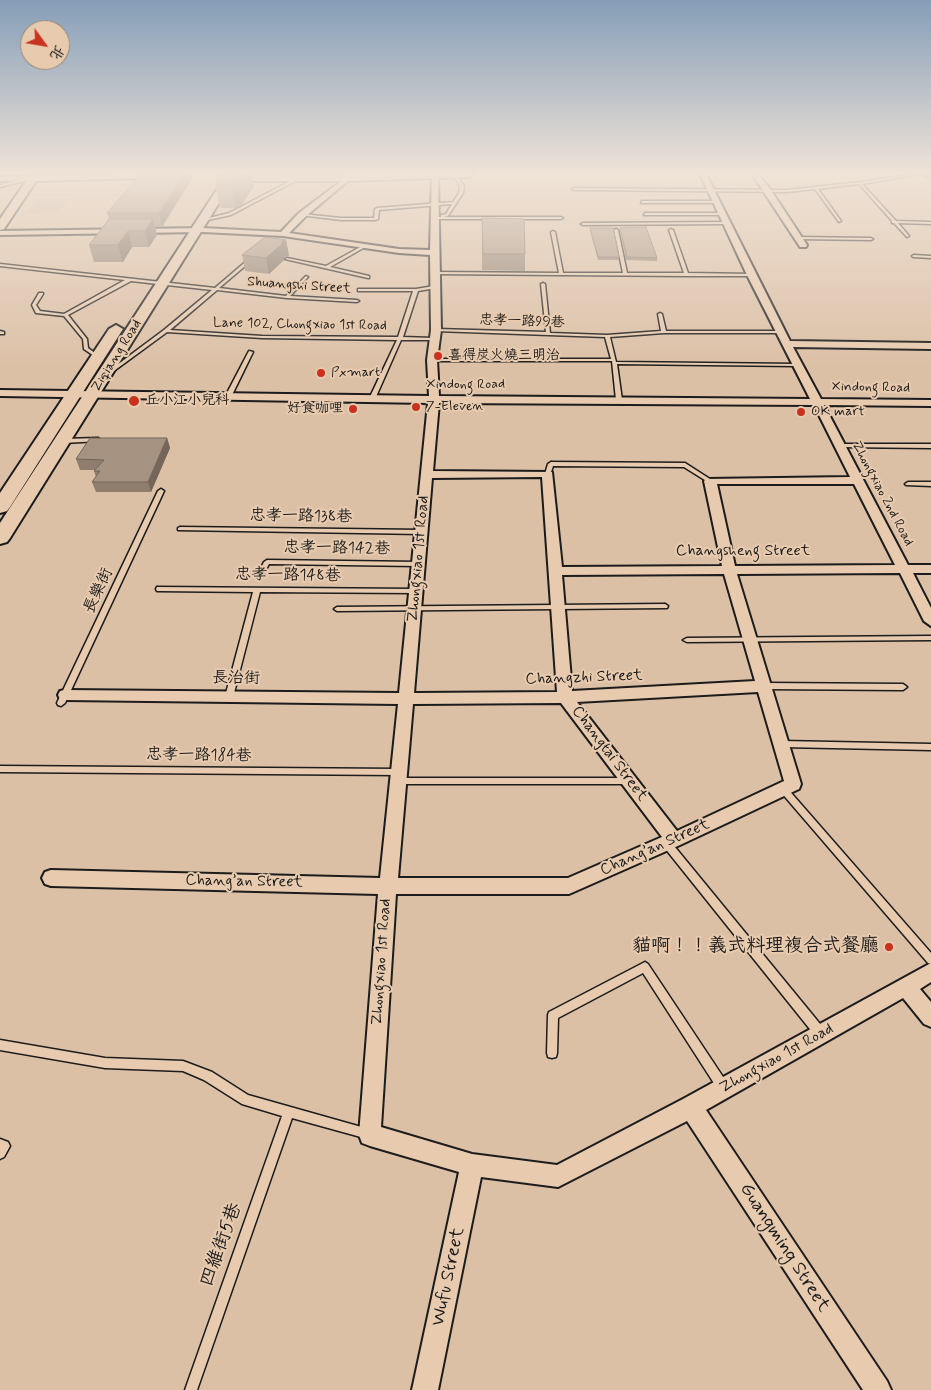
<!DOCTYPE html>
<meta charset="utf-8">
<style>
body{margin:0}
#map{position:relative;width:931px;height:1390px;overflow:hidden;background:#dcc0a6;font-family:Mynerve,"LXGW WenKai TC",sans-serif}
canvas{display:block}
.north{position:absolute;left:20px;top:20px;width:50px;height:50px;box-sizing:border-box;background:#e8cbaf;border:1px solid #968574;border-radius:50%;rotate:122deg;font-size:14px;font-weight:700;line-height:20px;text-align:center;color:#1c1c1c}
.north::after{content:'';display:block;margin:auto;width:18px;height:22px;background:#c8321e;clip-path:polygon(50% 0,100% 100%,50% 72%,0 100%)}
</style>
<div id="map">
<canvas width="931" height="1390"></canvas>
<div class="north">北</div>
</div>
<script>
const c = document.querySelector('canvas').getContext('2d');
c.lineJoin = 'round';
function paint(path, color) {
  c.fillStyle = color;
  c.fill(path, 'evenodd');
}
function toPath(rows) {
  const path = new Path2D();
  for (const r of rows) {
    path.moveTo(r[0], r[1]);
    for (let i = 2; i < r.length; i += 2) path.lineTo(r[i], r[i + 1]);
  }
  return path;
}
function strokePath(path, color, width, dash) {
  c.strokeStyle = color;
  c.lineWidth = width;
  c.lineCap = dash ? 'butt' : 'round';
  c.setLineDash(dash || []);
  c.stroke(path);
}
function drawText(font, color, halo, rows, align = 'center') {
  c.font = font + ' Mynerve,"LXGW WenKai TC",sans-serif';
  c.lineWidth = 4;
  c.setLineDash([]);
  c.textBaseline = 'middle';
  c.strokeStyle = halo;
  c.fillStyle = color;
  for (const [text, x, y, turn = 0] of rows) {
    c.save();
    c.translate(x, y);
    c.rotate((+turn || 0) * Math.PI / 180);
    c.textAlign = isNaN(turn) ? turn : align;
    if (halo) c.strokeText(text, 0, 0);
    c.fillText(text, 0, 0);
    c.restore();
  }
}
paint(toPath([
 [38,199,69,199,58,212,26,213]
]), '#ccb29b');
const lane = toPath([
 [455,174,464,186,463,193,448,216,443,217,561,217,563,218,561,219,435,219,435,217,441,217,441,215,446,214,452,204,379,210,378,219,376,220,341,220,300,215,302,214,341,218,374,218,375,209,377,208,453,202,459,193,460,186,453,175,455,174],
 [914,174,921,174,862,184,896,221,931,222,931,224,898,223,909,236,907,237,894,223,892,223,892,221,859,184,818,189,841,221,839,222,815,189,787,192,574,190,572,189,574,188,787,190,860,182,914,174],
 [922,174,926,174,931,177,931,179,922,174],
 [300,176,303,177,231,215,203,221,201,220,229,213,300,176],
 [32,177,33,179,0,187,0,185,32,177],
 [642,201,715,201,717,202,715,203,641,203,642,201],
 [645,213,721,213,723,214,721,215,644,215,645,213],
 [726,222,727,224,583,225,581,224,583,223,726,222],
 [616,229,618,230,627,273,684,273,669,230,671,229,673,230,688,273,751,274,753,275,751,276,687,276,434,274,432,273,434,272,559,273,551,232,553,231,555,232,563,273,623,273,614,230,616,229],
 [798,237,871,238,873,239,871,240,797,239,796,238,798,237],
 [364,245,366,246,365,247,330,267,369,276,369,278,368,278,285,259,287,258,326,266,364,245],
 [914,255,931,256,931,258,913,257,912,256,914,255],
 [249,259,252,260,219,288,286,296,306,276,308,277,307,278,290,296,357,300,359,301,357,302,287,298,217,290,170,330,262,336,398,337,413,291,358,291,358,289,416,289,434,286,436,286,436,288,418,291,403,337,433,338,435,339,433,340,401,340,375,399,372,401,369,399,397,340,262,338,167,332,107,376,105,376,105,374,164,330,212,290,131,281,68,315,87,339,88,348,99,356,99,357,97,358,84,349,83,339,64,316,36,313,32,305,39,293,43,293,43,294,36,305,40,311,64,314,125,280,0,266,0,264,215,288,249,259],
 [543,283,545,284,550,333,607,335,661,331,658,314,660,313,662,314,666,331,781,331,783,332,781,333,664,333,610,337,616,362,797,364,799,365,797,366,617,364,622,400,619,402,616,400,612,361,432,361,430,360,432,359,611,359,605,337,436,331,434,330,436,329,546,332,541,284,543,283],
 [0,331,4,332,4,334,0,334,0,331],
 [249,351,253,352,232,395,227,396,226,395,249,351],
 [98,438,100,439,100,441,63,443,60,441,63,439,98,438],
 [840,444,931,444,931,448,838,447,838,445,840,444],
 [551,462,685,463,713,481,710,483,708,482,684,467,553,466,550,475,546,475,545,474,548,464,551,462],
 [908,482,931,482,931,486,906,485,905,484,908,482],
 [161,489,164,491,65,703,61,706,58,705,57,703,158,491,161,489],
 [180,527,422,530,425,532,422,534,178,530,178,528,180,527],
 [267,560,419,562,422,564,419,566,269,564,264,573,260,573,259,572,264,562,267,560],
 [157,587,416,589,419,591,416,593,260,592,233,697,229,700,225,697,253,592,159,591,157,591,156,589,157,587],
 [665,604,668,606,667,608,337,611,334,609,337,607,665,604],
 [931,636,931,640,687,642,683,640,687,638,931,636],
 [764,683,903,684,907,687,903,690,764,689,760,686,764,683],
 [782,741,931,744,931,750,782,747,779,746,778,744,779,742,782,741],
 [0,766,399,769,402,770,403,772,402,774,399,775,0,772,0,766],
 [398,778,628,778,631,779,632,781,631,783,628,784,398,784,395,783,394,781,395,779,398,778],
 [783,786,786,787,931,953,931,964,928,963,780,791,779,789,780,787,783,786],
 [667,840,670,841,825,1030,826,1034,825,1038,821,1039,817,1038,664,847,663,844,664,841,667,840],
 [645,962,648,964,727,1083,728,1087,727,1091,723,1092,719,1091,643,973,558,1018,557,1053,556,1057,552,1058,548,1057,547,1053,548,1015,549,1012,645,962],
 [0,1040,105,1058,183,1061,212,1072,248,1095,372,1130,373,1134,372,1138,368,1139,292,1118,197,1390,185,1390,282,1116,242,1104,204,1080,183,1071,105,1068,0,1050,0,1040],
 [0,1139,8,1142,10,1146,4,1157,0,1159,0,1139]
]);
const street = toPath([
 [432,174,438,174,441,330,437,360,439,396,810,399,747,275,700,174,706,174,790,341,931,343,931,349,793,347,821,399,931,400,931,406,824,405,908,565,931,565,931,573,913,573,931,608,931,626,924,621,900,573,737,574,801,784,799,789,680,845,569,894,396,894,381,1127,472,1154,557,1165,683,1099,931,963,931,982,920,989,931,1002,931,1027,924,1024,903,998,706,1110,887,1381,891,1390,863,1390,687,1121,558,1187,481,1177,438,1390,412,1390,459,1172,370,1146,362,1143,359,1135,378,894,51,886,45,884,42,878,45,872,51,870,380,878,398,704,65,700,60,699,58,695,60,691,65,690,399,693,428,403,0,396,0,390,429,396,427,360,431,330,430,255,399,253,283,236,203,232,0,235,0,231,203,228,281,232,299,213,348,176,350,179,305,217,289,233,399,249,430,250,432,174],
 [439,403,814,405,850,477,706,479,704,481,722,566,562,567,552,472,433,471,439,403],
 [542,477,557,692,414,693,432,478,542,477],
 [717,484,854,484,895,565,735,566,717,484],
 [724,574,755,681,572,691,562,575,724,574],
 [758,692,784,781,677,831,577,702,758,692],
 [561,703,662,837,568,878,398,878,413,704,561,703],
 [752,174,758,174,770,189,807,245,806,247,800,247,752,174],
 [0,177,34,176,37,178,34,180,0,181,0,177]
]);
const secondary = toPath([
 [31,174,40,175,188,174,183,177,36,181,4,229,0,230,0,219,31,174],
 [218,174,232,175,473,174,468,177,348,181,230,181,218,174]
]);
const primary = toPath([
 [227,174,237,174,10,538,7,542,0,544,0,523,227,174],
 [116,325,123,329,10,507,7,511,0,513,0,493,109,329,116,325]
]);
strokePath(lane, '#1c1c1c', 3);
strokePath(street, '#1c1c1c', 4);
strokePath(secondary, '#1c1c1c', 4);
strokePath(primary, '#1c1c1c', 4);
paint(lane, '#e8cbaf');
paint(street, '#e8cbaf');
paint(secondary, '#e8cbaf');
paint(primary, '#e8cbaf');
paint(toPath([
 [222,174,252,174,254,186,242,204,235,208,220,208,215,182],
 [193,177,162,227,155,227,157,235,149,247,132,247,123,262,94,262,89,245,109,219,107,213],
 [482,218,525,254,525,271,482,270],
 [590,228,619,257,618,260,598,260,590,231],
 [620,228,657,258,657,261,626,260,620,230],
 [286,240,289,256,284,257,284,260,269,274,245,271,242,255],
 [167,438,170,448,151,492,96,492,92,482,96,477,94,471,95,470,80,470,76,459]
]), '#8f7e6e');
paint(toPath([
 [184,174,192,174,193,177,162,227,159,213],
 [241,174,252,174,254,186,242,204,235,208,230,182],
 [153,219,157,235,149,247,145,231],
 [128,231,132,247,123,262,118,245],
 [286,240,289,256,284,257,284,260,269,274,266,258,282,241],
 [167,438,170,448,151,492,148,482]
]), '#74665a');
const building = toPath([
 [141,174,184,174,159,213,107,213,141,174],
 [222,174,241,174,238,179,230,182,215,182,222,174],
 [482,218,524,219,525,254,483,254,482,218],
 [109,219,153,219,145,231,128,231,118,245,89,245,109,219],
 [646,227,657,258,627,257,620,228,646,227],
 [590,228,613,228,619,257,598,257,590,228],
 [265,237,286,240,282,241,282,244,266,258,242,255,265,237],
 [90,438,167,438,148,482,92,482,100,471,94,471,104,460,76,459,90,438]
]);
paint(building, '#a69280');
strokePath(building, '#74665a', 1);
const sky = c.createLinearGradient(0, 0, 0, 368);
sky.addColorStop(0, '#859eb8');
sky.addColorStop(0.47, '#efe3d7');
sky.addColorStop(1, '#efe3d700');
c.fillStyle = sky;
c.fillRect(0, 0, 931, 368);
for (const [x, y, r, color] of [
 [438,356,5,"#c8321e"],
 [321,373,5,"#c8321e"],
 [134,401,6,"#c8321e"],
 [416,407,5,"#c8321e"],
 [353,409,5,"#c8321e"],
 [801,412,5,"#c8321e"],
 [889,947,5,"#c8321e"]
]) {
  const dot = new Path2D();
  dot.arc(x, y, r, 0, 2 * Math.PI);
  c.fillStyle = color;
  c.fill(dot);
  strokePath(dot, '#e8cbaf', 2);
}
drawText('14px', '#1c1c1c', '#e8cbaf', [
 ["Shuangshi Street",299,286,4],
 ["忠孝一路99巷",522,322,2],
 ["Lane 102, Chongxiao 1st Road",300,325,1],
 ["Ziqiang Road",117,356,-58],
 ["Xindong Road",466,385],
 ["Xindong Road",871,388,1],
 ["Zhongxiao 2nd Road",882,494,62]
]);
drawText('14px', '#1c1c1c', '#e8cbaf', [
 ["喜得炭火燒三明治",448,356],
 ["Pxmart",331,373],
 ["丘小江小兒科",145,401],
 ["7-Eleven",426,407],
 ["好食咖哩",343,409,"right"],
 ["OK mart",811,412]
], 'left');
drawText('16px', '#1c1c1c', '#e8cbaf', [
 ["忠孝一路138巷",301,517,1],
 ["忠孝一路142巷",337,549,1],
 ["Changsheng Street",743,552],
 ["Zhongxiao 1st Road",419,559,-85],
 ["忠孝一路148巷",288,576,1],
 ["長樂街",99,591,-65],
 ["Changzhi Street",584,678,-2],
 ["長治街",236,679,1],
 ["Changtai Street",609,754,53],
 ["忠孝一路184巷",199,756,1],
 ["Chang’an Street",655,848,-24],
 ["Chang’an Street",244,882,1],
 ["Zhongxiao 1st Road",382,962,-86],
 ["Zhongxiao 1st Road",777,1059,-29]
]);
drawText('19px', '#1c1c1c', '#e8cbaf', [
 ["貓啊！！義式料理複合式餐廳",879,947]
], 'right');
drawText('19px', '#1c1c1c', '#e8cbaf', [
 ["四維街5巷",222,1245,-70],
 ["Guangming Street",784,1248,57],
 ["Wufu Street",449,1277,-78]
]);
</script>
